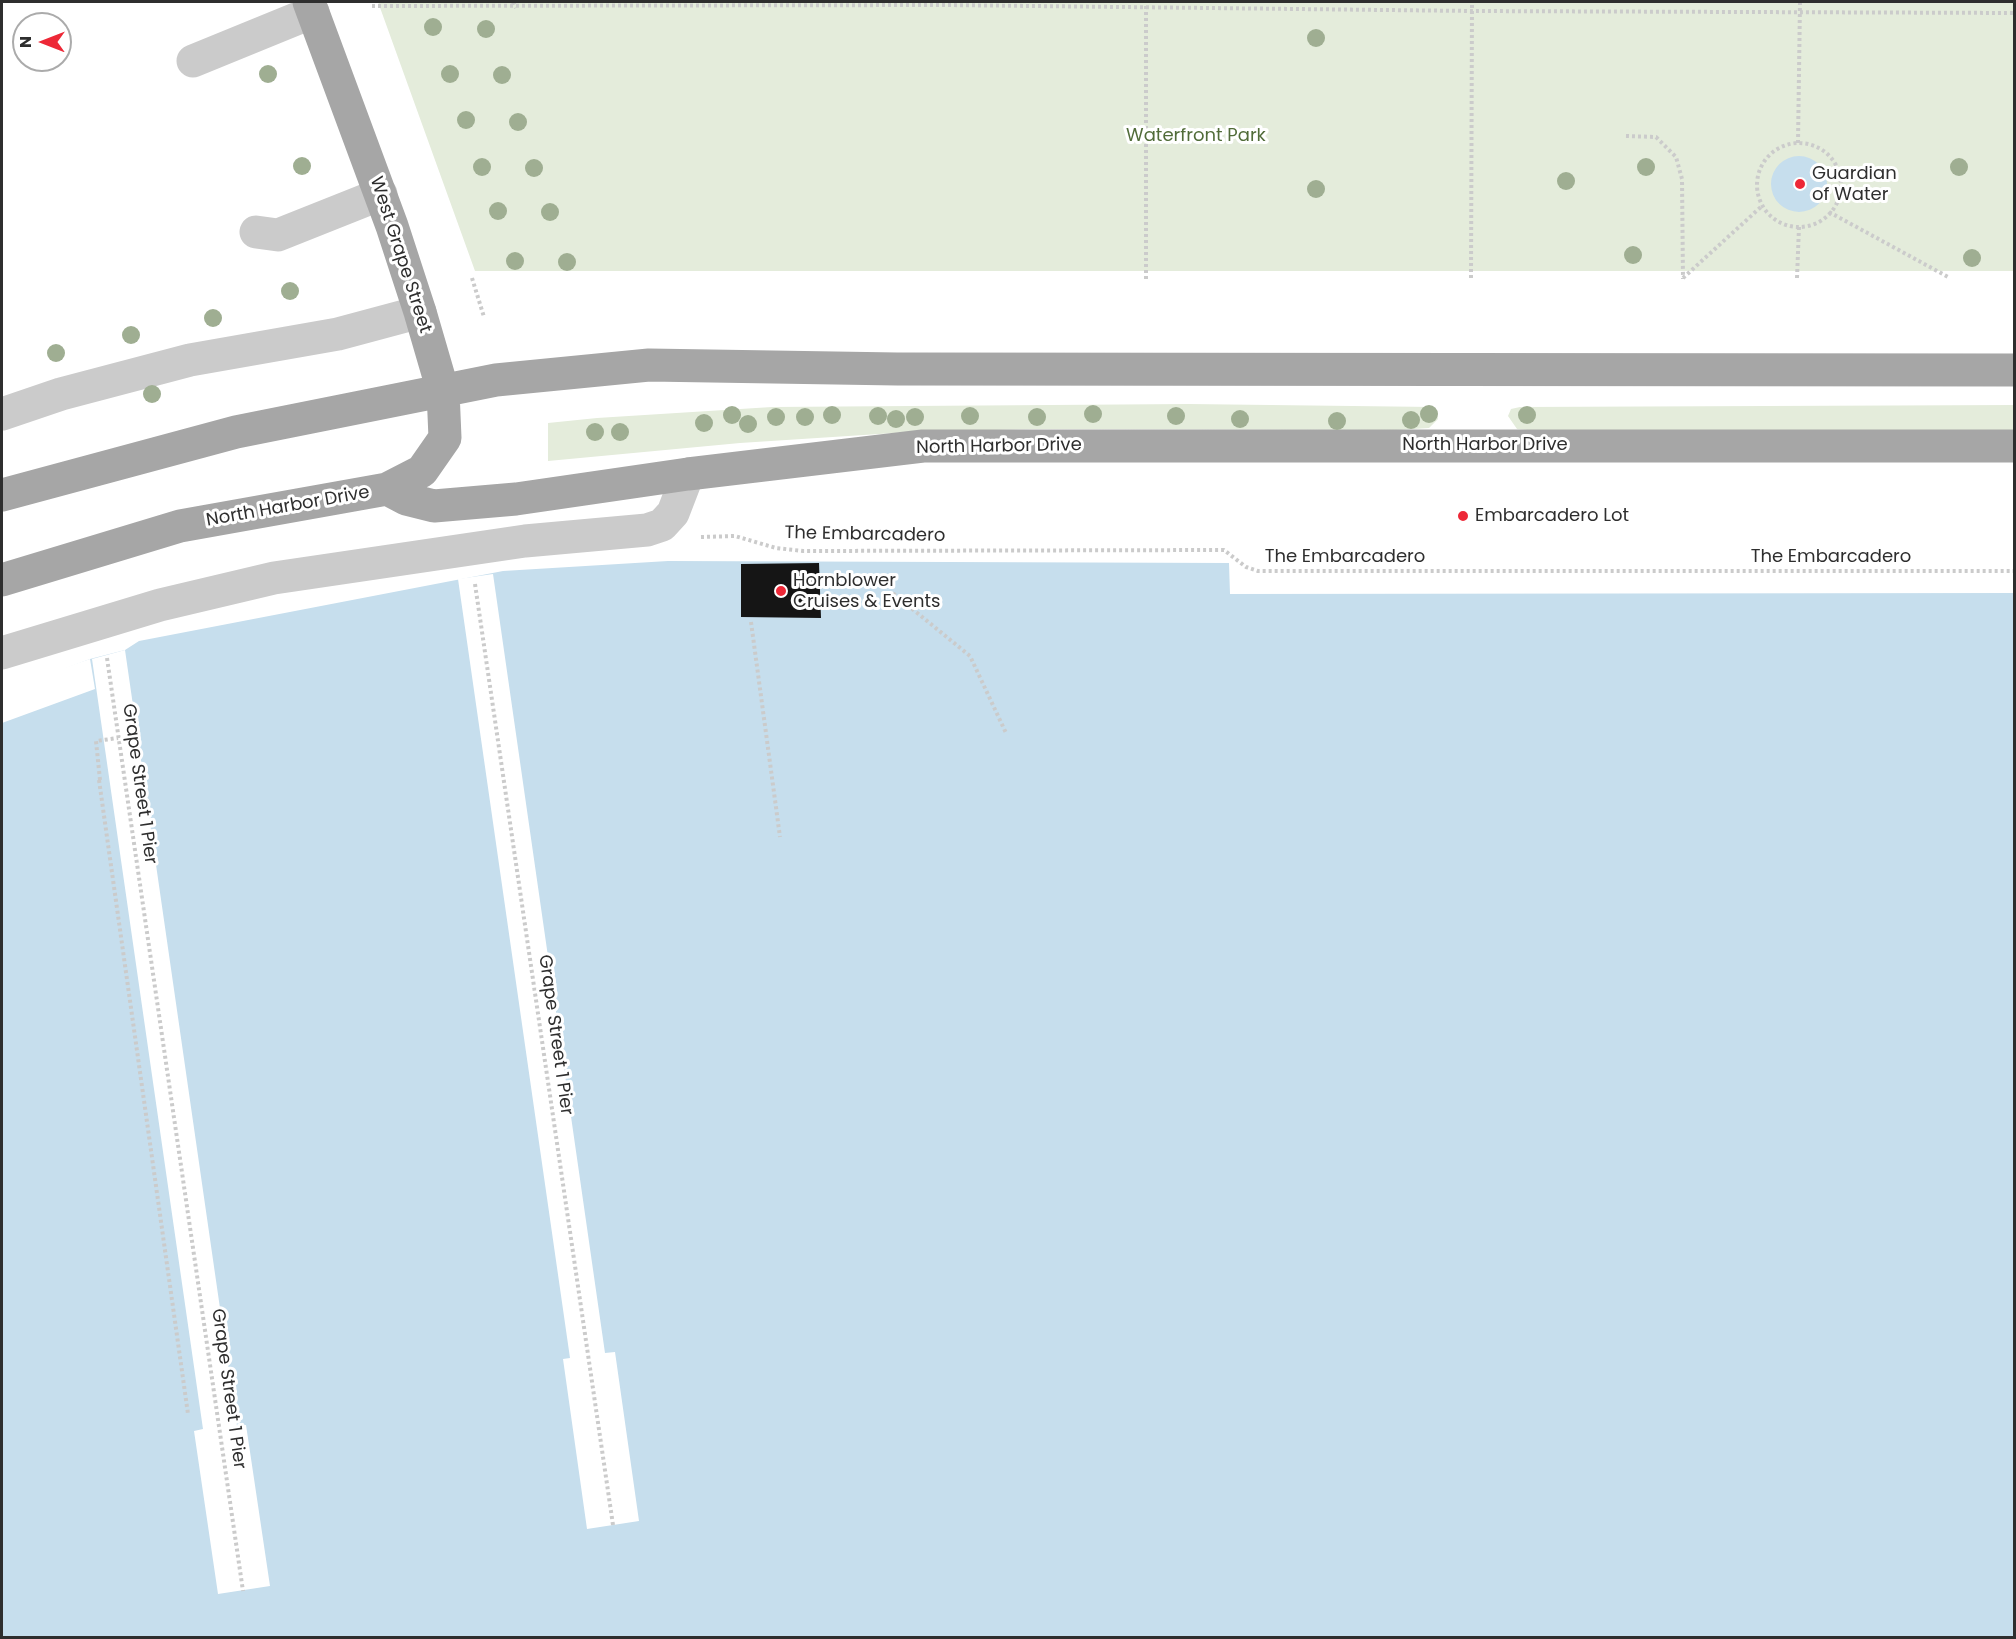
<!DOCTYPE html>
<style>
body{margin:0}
#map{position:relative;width:2016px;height:1639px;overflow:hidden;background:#fff;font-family:Poppins,sans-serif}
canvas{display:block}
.frame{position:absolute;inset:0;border:3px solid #2e2e2e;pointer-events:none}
.north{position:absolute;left:12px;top:12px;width:60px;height:60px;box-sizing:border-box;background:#fff;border:2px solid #ababab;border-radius:50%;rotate:270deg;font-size:16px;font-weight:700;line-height:24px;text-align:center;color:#2e2e2e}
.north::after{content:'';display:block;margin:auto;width:21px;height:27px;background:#ed2837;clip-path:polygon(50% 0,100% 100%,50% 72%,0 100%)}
</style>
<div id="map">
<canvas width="2016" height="1639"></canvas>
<div class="frame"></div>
<div class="north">N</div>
</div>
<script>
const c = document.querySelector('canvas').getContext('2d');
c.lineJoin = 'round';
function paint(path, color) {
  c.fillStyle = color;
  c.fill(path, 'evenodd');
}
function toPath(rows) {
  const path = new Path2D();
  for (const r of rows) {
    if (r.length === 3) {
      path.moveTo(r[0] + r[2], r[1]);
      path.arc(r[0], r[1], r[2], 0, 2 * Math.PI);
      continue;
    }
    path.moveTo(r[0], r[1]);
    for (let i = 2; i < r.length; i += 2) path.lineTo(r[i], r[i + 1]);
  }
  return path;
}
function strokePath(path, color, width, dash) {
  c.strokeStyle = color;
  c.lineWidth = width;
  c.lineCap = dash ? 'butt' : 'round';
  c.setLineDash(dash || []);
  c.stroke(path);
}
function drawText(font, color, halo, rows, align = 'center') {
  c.font = font + ' Poppins,sans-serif';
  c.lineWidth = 6;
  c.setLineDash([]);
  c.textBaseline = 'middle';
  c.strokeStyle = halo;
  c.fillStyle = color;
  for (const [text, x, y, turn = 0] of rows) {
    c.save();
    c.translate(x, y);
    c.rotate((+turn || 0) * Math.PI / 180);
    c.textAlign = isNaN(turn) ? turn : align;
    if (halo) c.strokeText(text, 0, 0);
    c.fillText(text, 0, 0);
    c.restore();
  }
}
paint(toPath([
 [378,2,2014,2,2014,271,475,271],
 [1189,404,1434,407,1438,419,1429,428,1398,430,1035,429,910,432,740,443,548,461,548,423,597,418,772,407],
 [2014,405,2014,430,1528,430,1517,429,1508,416,1511,409,1520,407]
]), '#e4ecdb');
paint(toPath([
 [1799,184,28],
 [668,561,1229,563,1230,594,2014,593,2014,1637,2,1638,2,692,90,659,125,650,139,641,503,571]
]), '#c6deed');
paint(toPath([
 [493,574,605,1353,615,1352,639,1521,587,1529,563,1359,570,1358,458,579],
 [125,650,237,1426,246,1425,270,1586,218,1594,194,1431,203,1429,92,659],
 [90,659,95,689,2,723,2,689]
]), '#fff');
paint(toPath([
 [819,563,821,618,741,617,741,564]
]), '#151515');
strokePath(toPath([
 [513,2,516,8],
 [372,6,945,5,1472,11,2014,13],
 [1626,136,1656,137,1676,157,1682,179,1683,279],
 [1798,143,1800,2],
 [1799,185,42],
 [1829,212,1950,278],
 [472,278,484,317],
 [1471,278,1472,2],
 [1683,278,1762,206],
 [1797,278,1799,227],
 [1146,279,1146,2],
 [701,537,735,536,776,548,803,551,1224,550,1246,567,1258,571,2014,571],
 [475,584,613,1525],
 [887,593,894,594,970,656,1006,733],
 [751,622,780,837],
 [107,658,243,1591],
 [99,780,188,1414],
 [100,780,96,741,118,738]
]), '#cbcbcb', 4, [3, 3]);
strokePath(toPath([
 [193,61,313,12],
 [256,232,278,235,381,194],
 [2,414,61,394,190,360,338,334,420,312],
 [2,653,160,605,274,578,525,541,647,530,662,525,673,513,688,474]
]), '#cbcbcb', 33);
strokePath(toPath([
 [387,489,406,499,434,506,516,499,688,474,923,446,2014,446],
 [2,495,236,432,496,380,649,365,897,369,2014,370],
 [2,580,180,526,387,489,422,471,445,438,443,391,420,312,392,226,309,2]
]), '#a6a6a6', 33);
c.fillStyle = '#9fae92';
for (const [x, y] of [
 [433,27],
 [486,29],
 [1316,38],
 [268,74],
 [450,74],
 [502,75],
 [466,120],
 [518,122],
 [302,166],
 [482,167],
 [1646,167],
 [1959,167],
 [534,168],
 [1566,181],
 [1316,189],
 [498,211],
 [550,212],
 [1633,255],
 [1972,258],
 [515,261],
 [567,262],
 [290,291],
 [213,318],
 [131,335],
 [56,353],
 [152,394],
 [1093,414],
 [1429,414],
 [732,415],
 [832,415],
 [1527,415],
 [878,416],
 [970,416],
 [1176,416],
 [776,417],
 [805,417],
 [915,417],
 [1037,417],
 [896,419],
 [1240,419],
 [1411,420],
 [1337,421],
 [704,423],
 [748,424],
 [595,432],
 [620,432]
]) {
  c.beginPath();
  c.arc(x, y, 9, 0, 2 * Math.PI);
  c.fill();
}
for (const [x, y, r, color] of [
 [1800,184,6,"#ed2837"],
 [1463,516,6,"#ed2837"],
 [781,591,6,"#ed2837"]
]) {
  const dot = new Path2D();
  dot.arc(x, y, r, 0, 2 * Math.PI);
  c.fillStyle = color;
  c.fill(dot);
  strokePath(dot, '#fff', 2);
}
drawText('18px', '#516c39', '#fff', [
 ["Waterfront Park",1196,136]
]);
drawText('18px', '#2e2e2e', '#fff', [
 ["Guardian",1812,174],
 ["of Water",1812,195],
 ["Embarcadero Lot",1475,516],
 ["Hornblower",793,581],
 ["Cruises & Events",793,602]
], 'left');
drawText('18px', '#2e2e2e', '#fff', [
 ["West Grape Street",400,255,72],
 ["North Harbor Drive",1485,445],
 ["North Harbor Drive",999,447,-1],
 ["North Harbor Drive",288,507,-10],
 ["The Embarcadero",865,535,1],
 ["The Embarcadero",1345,557],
 ["The Embarcadero",1831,557],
 ["Grape Street 1 Pier",139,784,82],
 ["Grape Street 1 Pier",555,1035,82],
 ["Grape Street 1 Pier",228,1389,82]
]);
</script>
